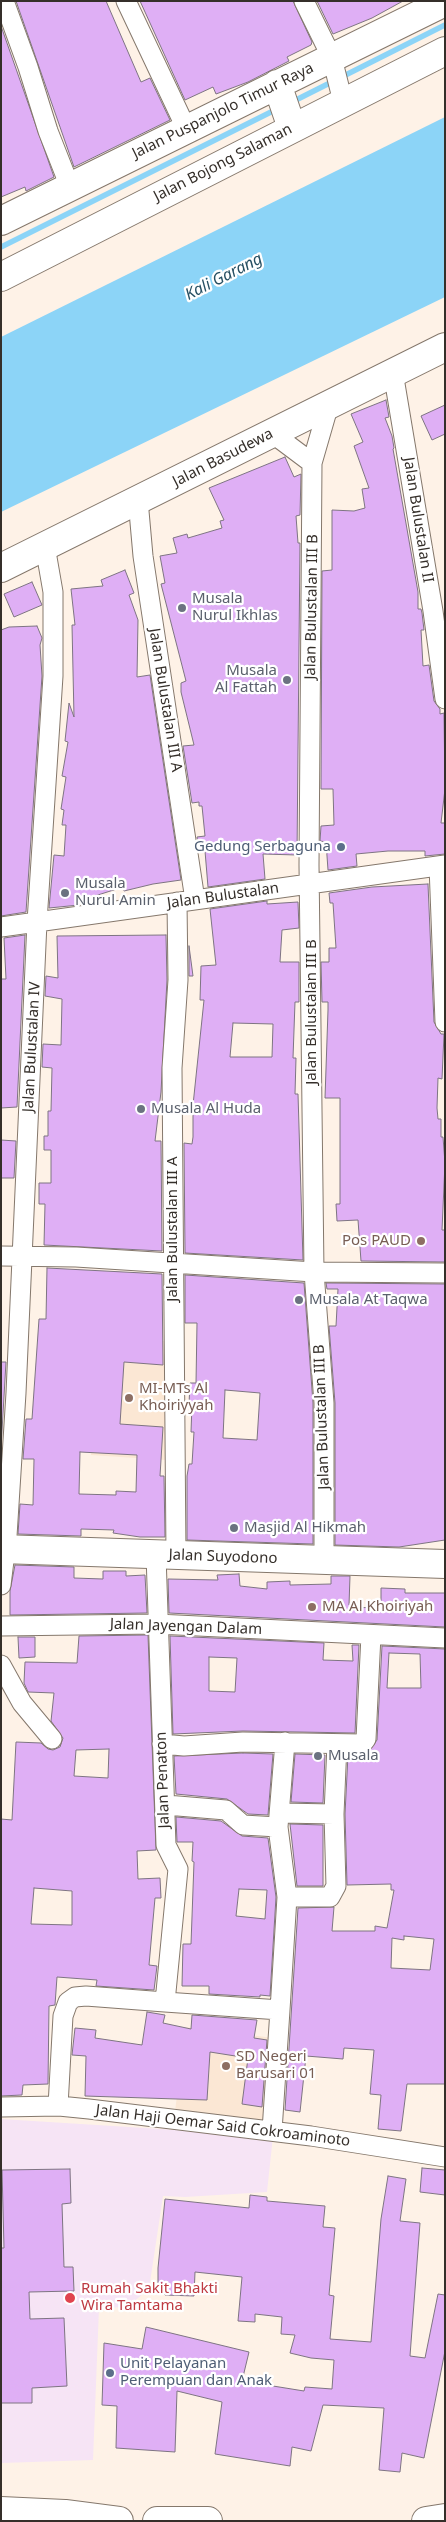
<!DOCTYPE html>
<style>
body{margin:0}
#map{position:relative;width:446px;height:2522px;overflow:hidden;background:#fef2e7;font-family:"Noto Sans",sans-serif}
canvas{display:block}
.frame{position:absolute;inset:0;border:2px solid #352f2a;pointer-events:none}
</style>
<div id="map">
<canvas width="446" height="2522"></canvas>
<div class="frame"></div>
</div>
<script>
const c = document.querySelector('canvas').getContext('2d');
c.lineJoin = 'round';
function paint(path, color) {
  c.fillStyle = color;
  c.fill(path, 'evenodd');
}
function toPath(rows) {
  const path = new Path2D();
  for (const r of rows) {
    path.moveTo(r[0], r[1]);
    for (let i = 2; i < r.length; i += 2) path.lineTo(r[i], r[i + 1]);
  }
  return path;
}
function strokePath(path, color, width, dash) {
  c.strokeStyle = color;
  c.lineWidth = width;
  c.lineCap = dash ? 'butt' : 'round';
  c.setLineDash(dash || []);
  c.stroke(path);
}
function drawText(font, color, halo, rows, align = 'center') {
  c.font = font + ' "Noto Sans",sans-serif';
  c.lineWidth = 4.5;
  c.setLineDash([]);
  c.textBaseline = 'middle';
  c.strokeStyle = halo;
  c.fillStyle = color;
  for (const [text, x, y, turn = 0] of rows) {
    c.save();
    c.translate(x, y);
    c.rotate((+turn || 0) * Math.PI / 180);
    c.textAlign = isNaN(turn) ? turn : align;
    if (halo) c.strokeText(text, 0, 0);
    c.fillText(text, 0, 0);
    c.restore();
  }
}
paint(toPath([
 [95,1335,165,1341,165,1460,91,1455],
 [185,2027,274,2038,264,2123,175,2112]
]), '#fbe7d4');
paint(toPath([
 [1,2119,273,2136,267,2192,185,2197,163,2196,149,2289,127,2307,99,2308,93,2460,1,2463]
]), '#f6e4f5');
paint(toPath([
 [445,117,445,297,1,512,1,337]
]), '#8cd4f7');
strokePath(toPath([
 [292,102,445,25],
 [1,247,279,108]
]), '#8cd4f7', 5.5);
const building = toPath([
 [16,1,106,1,141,82,150,78,170,120,74,167,16,1],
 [140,1,293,1,312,42,311,45,287,57,289,61,248,82,216,94,213,87,185,100,140,1],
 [317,1,403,1,372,18,333,34,317,1],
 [1,26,54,177,26,191,25,187,1,197,1,26],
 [386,400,389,417,385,418,392,436,394,448,393,449,418,592,418,609,421,609,422,613,424,630,421,630,423,666,429,665,434,701,440,709,440,714,444,713,445,789,441,823,445,823,445,854,425,856,425,851,388,851,356,854,357,866,328,870,326,842,320,841,321,826,334,825,333,789,321,789,322,571,332,570,332,510,354,511,365,508,362,489,369,488,354,446,363,442,351,414,386,400],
 [445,405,445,434,432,440,421,416,445,405],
 [285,457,294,477,301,474,300,515,296,516,298,543,300,543,297,855,263,854,265,879,208,887,205,851,199,852,197,837,205,836,202,806,199,806,199,802,192,803,183,746,194,745,181,692,181,683,186,681,161,584,165,583,160,556,177,553,173,538,187,534,188,538,222,528,220,521,224,520,209,488,285,457],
 [125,570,134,593,129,595,138,620,137,677,150,675,181,880,153,884,124,891,123,887,79,901,79,905,49,908,54,855,64,856,66,825,62,825,64,810,61,809,66,777,62,776,68,742,65,741,69,703,74,717,72,625,75,625,71,589,103,586,101,580,125,570],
 [32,582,42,605,14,617,4,594,32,582],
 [37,626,42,638,40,645,42,676,26,912,1,916,1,630,9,627,37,626],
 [428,884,434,1022,441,1034,444,1034,442,1079,438,1078,437,1108,438,1119,441,1119,441,1137,443,1137,445,1163,442,1230,445,1230,445,1262,361,1261,358,1220,337,1221,336,1204,340,1204,340,1098,325,1098,328,1010,328,1002,322,1002,321,962,329,962,329,948,336,948,333,903,330,903,329,893,372,887,428,884],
 [267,901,267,904,298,902,299,928,282,930,280,962,299,962,299,1002,295,1002,293,1058,296,1058,295,1094,298,1094,303,1260,185,1253,184,1143,192,1144,193,1137,193,1105,204,1000,200,1000,201,966,216,965,210,909,267,901],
 [233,1023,273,1024,272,1057,230,1057,233,1023],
 [25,935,17,1107,1,1108,1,979,6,979,4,938,25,935],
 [166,935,167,980,161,1092,155,1141,161,1141,162,1251,44,1245,45,1204,39,1204,39,1183,51,1183,51,1150,44,1150,44,1136,48,1136,48,1111,51,1111,52,1068,42,1067,43,1044,61,1045,62,999,45,996,46,976,58,978,57,936,166,935],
 [189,946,193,976,189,976,189,946],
 [1,1140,16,1141,14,1178,1,1178,1,1140],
 [47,1268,162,1274,163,1365,124,1362,120,1424,163,1427,160,1476,164,1476,165,1537,140,1537,113,1533,114,1530,81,1529,81,1536,18,1534,20,1504,33,1505,34,1459,23,1459,26,1419,32,1419,39,1319,46,1319,47,1268],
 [80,1452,137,1455,136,1492,116,1491,116,1495,79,1494,80,1452],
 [185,1275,304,1283,313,1403,313,1544,187,1540,187,1476,189,1464,192,1464,194,1432,191,1432,192,1404,189,1404,190,1383,196,1383,197,1323,185,1323,185,1275],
 [225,1390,260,1393,257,1440,223,1438,225,1390],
 [326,1283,445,1284,445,1540,399,1547,335,1545,335,1403,329,1326,336,1326,338,1289,327,1289,326,1283],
 [1,1362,6,1362,1,1448,1,1362],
 [15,1565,74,1567,74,1578,103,1579,103,1571,126,1571,126,1576,145,1575,147,1613,10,1615,10,1591,15,1565],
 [239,1574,240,1586,267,1589,267,1582,290,1581,290,1585,331,1584,331,1576,350,1576,349,1605,352,1605,352,1608,381,1607,381,1588,405,1589,405,1593,445,1593,445,1627,169,1613,168,1579,218,1580,217,1575,239,1574],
 [148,1635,156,1850,137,1851,138,1879,160,1878,161,1898,155,1898,149,1965,157,1966,154,1990,96,1986,97,1980,57,1977,55,2005,49,2006,48,2084,23,2085,22,2095,1,2096,1,1819,12,1820,16,1742,41,1743,48,1749,53,1750,60,1747,63,1738,51,1721,54,1693,28,1692,24,1683,25,1662,77,1663,79,1636,148,1635],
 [109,1749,108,1778,74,1776,76,1750,109,1749],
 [34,1888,72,1891,72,1925,31,1924,34,1888],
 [170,1636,324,1643,323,1660,353,1661,352,1645,359,1645,355,1733,243,1731,173,1734,170,1636],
 [209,1657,237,1658,235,1692,209,1691,209,1657],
 [18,1637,35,1637,35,1657,19,1658,18,1637],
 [382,1646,445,1649,445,2084,407,2084,401,2131,378,2129,381,2095,370,2094,374,2050,344,2048,343,2059,306,2056,300,2112,285,2110,298,1908,334,1907,332,1931,375,1931,375,1926,387,1928,394,1890,391,1890,391,1884,347,1885,345,1814,348,1755,367,1754,377,1740,382,1646],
 [389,1653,420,1654,421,1688,387,1688,389,1653],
 [404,1936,434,1939,430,1970,391,1968,392,1938,404,1940,404,1936],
 [243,1753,273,1754,268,1815,248,1814,227,1799,176,1794,174,1756,243,1753],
 [295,1754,325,1755,323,1803,291,1802,295,1754],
 [176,1817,221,1821,242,1836,268,1838,276,1897,270,1996,260,1995,260,1997,209,1994,209,1986,182,1986,183,1944,191,1944,194,1862,192,1861,193,1842,177,1842,176,1817],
 [239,1889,267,1890,265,1919,236,1916,239,1889],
 [290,1824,323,1825,323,1886,297,1886,290,1824],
 [147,2012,165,2015,163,2023,191,2029,192,2015,257,2020,254,2038,267,2040,262,2107,242,2104,248,2058,210,2052,207,2100,85,2096,86,2056,72,2055,75,2028,96,2030,95,2038,142,2045,147,2012],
 [422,2168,445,2170,445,2195,420,2192,422,2168],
 [70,2169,71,2203,62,2204,64,2267,73,2267,74,2291,29,2292,30,2319,64,2318,67,2386,32,2388,32,2403,1,2403,1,2248,4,2248,2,2170,70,2169],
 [388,2176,406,2179,400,2221,420,2223,410,2356,425,2358,438,2294,445,2295,445,2351,424,2458,402,2453,400,2472,379,2470,384,2408,323,2405,311,2451,292,2447,290,2466,215,2454,222,2402,177,2391,175,2452,116,2448,117,2406,102,2405,104,2343,142,2349,146,2327,249,2352,242,2381,304,2391,305,2387,332,2389,334,2360,311,2358,290,2353,295,2335,281,2334,282,2317,255,2314,255,2322,238,2321,242,2277,195,2272,194,2296,165,2295,165,2288,158,2288,158,2268,165,2199,249,2208,250,2195,267,2197,267,2201,325,2206,323,2227,335,2228,329,2295,334,2296,330,2339,371,2342,381,2219,388,2176]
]);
paint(building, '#dfaff5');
strokePath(building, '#7e7482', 1);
const street = toPath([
 [4,1,28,67,48,131,70,187],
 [126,1,186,128],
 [304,1,332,58,343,102],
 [393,372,433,611,445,699],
 [272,433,312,463],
 [138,500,143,556,195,900],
 [439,866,445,1022],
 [1,927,445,865],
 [1,1256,76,1257,314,1272,445,1273],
 [156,1555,166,1845,178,1869,165,2002,280,2010,272,2131],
 [176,1555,172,1068,178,980,177,902],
 [324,1561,324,1403,314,1272,309,865,312,463,329,404],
 [1,1585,7,1536,16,1393,37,922,53,676,53,592,45,546],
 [1,1626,157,1624,445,1638],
 [1,1665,22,1703,52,1739],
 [162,1744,184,1746,243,1742,362,1744,366,1739,371,1635],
 [166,1805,226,1810,243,1825,278,1827],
 [280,1813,334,1814],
 [287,1897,330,1897,336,1886,334,1814,337,1744],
 [280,2010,287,1897,278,1827,285,1742],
 [58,2106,63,2016,68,2002,75,1997,86,1996,165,2002],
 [1,2107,59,2106,89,2109,311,2136,445,2157]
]);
const secondary = toPath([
 [277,84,292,128],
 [1,221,445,2],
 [1,277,445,51],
 [1,568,445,347],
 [1,1549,445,1564]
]);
const highway = toPath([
 [1,2511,65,2514,119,2521],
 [157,2521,208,2521],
 [426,2521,445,2518]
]);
strokePath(street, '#85786c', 21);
strokePath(secondary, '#85786c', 30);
strokePath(highway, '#85786c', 30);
strokePath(street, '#fff', 19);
strokePath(secondary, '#fff', 28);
strokePath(highway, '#fff', 28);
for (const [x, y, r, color] of [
 [182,608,5,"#6b7280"],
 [287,680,5,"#6b7280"],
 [341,847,5,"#5c6f8a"],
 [65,893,5,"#6b7280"],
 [141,1109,5,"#6b7280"],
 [421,1241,5,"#8d6e63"],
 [299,1300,5,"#6b7280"],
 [129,1398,5,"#8d6e63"],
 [234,1528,5,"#6b7280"],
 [312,1607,5,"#8d6e63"],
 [318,1756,5,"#6b7280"],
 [226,2066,5,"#8d6e63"],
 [70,2298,6,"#e0444e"],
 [110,2373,5,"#5c6f8a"]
]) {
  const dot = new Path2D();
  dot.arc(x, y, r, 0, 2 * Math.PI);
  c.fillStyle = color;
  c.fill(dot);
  strokePath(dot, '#fff', 2);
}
drawText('15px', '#352f2a', '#fff', [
 ["Jalan Puspanjolo Timur Raya",223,111,-26],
 ["Jalan Bojong Salaman",223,163,-27],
 ["Jalan Basudewa",223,458,-27],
 ["Jalan Bulustalan II",418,520,81],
 ["Jalan Bulustalan III B",312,607,-89],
 ["Jalan Bulustalan III A",165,700,81],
 ["Jalan Bulustalan",223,896,-8],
 ["Jalan Bulustalan III B",312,1012,-90],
 ["Jalan Bulustalan IV",32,1047,-87],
 ["Jalan Bulustalan III A",173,1229,-90],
 ["Jalan Bulustalan III B",322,1417,-92],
 ["Jalan Suyodono",223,1557,2],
 ["Jalan Jayengan Dalam",186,1627,2],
 ["Jalan Penaton",163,1780,-92],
 ["Jalan Haji Oemar Said Cokroaminoto",223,2126,7]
]);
drawText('15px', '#5b616d', '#fff', [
 ["Musala",192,599],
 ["Nurul Ikhlas",192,616],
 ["Musala",277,671,"right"],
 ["Al Fattah",277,688,"right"],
 ["Musala",75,884],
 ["Nurul Amin",75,901],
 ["Musala Al Huda",151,1109],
 ["Musala At Taqwa",309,1300],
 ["Masjid Al Hikmah",244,1528],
 ["Musala",328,1756]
], 'left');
drawText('15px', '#4e5e75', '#fff', [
 ["Gedung Serbaguna",331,847],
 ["Unit Pelayanan",120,2364,"left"],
 ["Perempuan dan Anak",120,2381,"left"]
], 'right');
drawText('15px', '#785e54', '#fff', [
 ["Pos PAUD",411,1241,"right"],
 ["MI-MTs Al",139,1389],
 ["Khoiriyyah",139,1406],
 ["MA Al Khoiriyah",322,1607],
 ["SD Negeri",236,2057],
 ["Barusari 01",236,2074]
], 'left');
drawText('15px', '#be3a42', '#fff', [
 ["Rumah Sakit Bhakti",81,2289],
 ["Wira Tamtama",81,2306]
], 'left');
drawText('italic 16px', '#264f62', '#fff', [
 ["Kali Garang",224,277,-27]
]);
</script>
